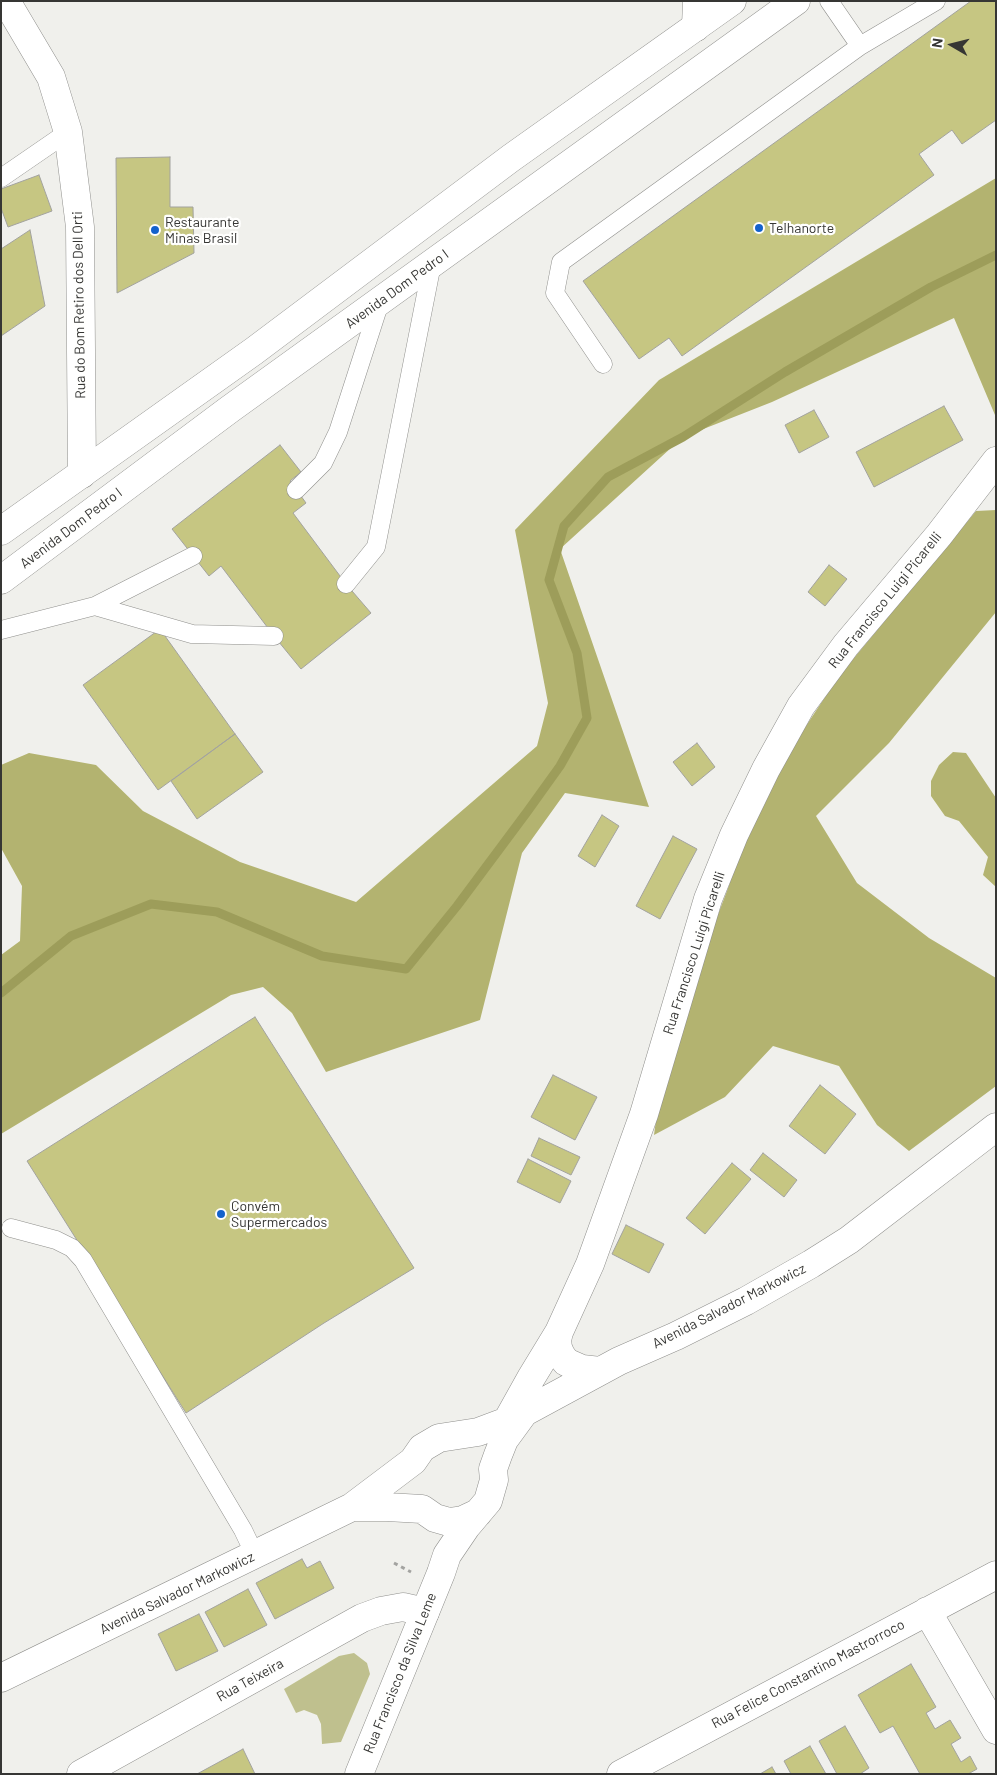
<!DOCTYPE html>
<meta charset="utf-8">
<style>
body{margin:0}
#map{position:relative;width:997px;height:1775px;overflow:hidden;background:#f0f0ec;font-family:Barlow,sans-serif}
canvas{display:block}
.frame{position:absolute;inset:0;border:2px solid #363634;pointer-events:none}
.north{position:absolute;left:927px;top:20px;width:50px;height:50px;-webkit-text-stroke:4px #fffffe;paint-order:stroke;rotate:278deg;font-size:14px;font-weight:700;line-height:20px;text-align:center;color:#363634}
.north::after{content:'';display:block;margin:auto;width:18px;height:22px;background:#363634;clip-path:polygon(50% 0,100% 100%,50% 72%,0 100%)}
</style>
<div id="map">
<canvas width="997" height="1775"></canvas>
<div class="frame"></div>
<div class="north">N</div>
</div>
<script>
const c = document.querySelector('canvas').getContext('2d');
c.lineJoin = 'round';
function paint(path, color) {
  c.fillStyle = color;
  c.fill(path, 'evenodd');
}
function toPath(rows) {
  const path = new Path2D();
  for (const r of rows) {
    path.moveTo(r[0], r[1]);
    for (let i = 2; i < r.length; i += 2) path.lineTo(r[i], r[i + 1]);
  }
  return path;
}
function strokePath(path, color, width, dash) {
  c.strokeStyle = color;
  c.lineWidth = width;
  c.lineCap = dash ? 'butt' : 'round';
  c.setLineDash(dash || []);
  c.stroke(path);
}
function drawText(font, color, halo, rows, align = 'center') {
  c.font = font + ' Barlow,sans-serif';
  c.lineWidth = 4.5;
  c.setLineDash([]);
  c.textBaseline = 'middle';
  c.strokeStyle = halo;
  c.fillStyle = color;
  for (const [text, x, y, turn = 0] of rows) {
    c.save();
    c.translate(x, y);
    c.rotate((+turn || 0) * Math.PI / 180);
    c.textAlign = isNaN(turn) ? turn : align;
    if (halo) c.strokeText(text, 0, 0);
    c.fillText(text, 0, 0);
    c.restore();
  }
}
paint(toPath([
 [354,1653,367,1663,370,1674,341,1742,322,1744,321,1724,317,1715,304,1710,296,1713,284,1689,339,1656]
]), '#bfc08e');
paint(toPath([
 [996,178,995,415,954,318,772,402,683,437,560,549,649,807,565,793,522,853,480,1020,326,1072,292,1013,263,987,231,995,1,1134,1,955,20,941,22,886,1,848,1,765,29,753,96,765,143,811,240,862,356,902,537,746,548,703,515,530,659,380],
 [996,510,996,612,889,743,816,816,857,883,929,938,996,978,996,1086,909,1151,877,1125,839,1066,773,1046,725,1097,654,1135,665,1053,727,891,759,797,839,676,976,511],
 [953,752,966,753,996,798,996,887,983,875,988,857,959,821,945,816,931,796,931,781,939,765]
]), '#b3b370');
strokePath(toPath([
 [1,993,71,936,151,904,217,912,322,956,406,969,457,906,527,812,560,766,587,718,577,653,549,580,564,526,608,477,683,437,785,372,931,287,996,255]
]), '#9d9d5a', 9);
const building = toPath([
 [971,1,996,1,996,120,962,144,952,130,919,154,934,175,682,356,669,338,639,359,583,281,971,1],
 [170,157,170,207,193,207,194,253,117,293,116,158,170,157],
 [39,175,52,211,8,227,1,208,1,189,39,175],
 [30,230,45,306,1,336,1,249,30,230],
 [944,406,963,440,874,487,856,452,944,406],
 [814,410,829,437,799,453,785,425,814,410],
 [280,445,301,472,290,481,306,503,293,513,346,584,371,613,301,669,274,636,221,566,209,576,172,529,280,445],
 [829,565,847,579,825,606,808,592,829,565],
 [160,629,235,734,158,790,83,685,160,629],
 [235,734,263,772,197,819,171,781,235,734],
 [697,743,715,767,692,786,673,762,697,743],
 [602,815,619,826,595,867,578,856,602,815],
 [673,836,697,849,660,919,636,906,673,836],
 [255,1017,414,1268,324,1323,186,1413,27,1161,255,1017],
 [553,1075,597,1097,575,1140,531,1117,553,1075],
 [820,1085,856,1114,825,1154,789,1126,820,1085],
 [539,1138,580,1157,571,1175,531,1156,539,1138],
 [763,1153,797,1180,784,1197,750,1170,763,1153],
 [528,1159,571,1181,560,1203,517,1182,528,1159],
 [732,1163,751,1179,705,1234,686,1218,732,1163],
 [626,1225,664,1244,649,1273,612,1254,626,1225],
 [302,1559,307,1568,320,1561,334,1588,275,1619,256,1583,302,1559],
 [248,1589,267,1625,224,1647,205,1612,248,1589],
 [199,1614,218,1651,176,1671,158,1634,199,1614],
 [911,1664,936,1707,926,1713,935,1729,950,1720,961,1738,951,1744,961,1762,970,1756,977,1769,968,1774,920,1774,893,1726,880,1733,858,1695,911,1664],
 [845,1726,869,1768,860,1774,837,1774,819,1741,845,1726],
 [810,1746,826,1774,791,1774,784,1761,810,1746],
 [243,1749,255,1774,197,1774,243,1749],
 [772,1767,776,1774,760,1774,772,1767]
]);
paint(building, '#c6c682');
strokePath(building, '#a2a29e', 1);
const service = toPath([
 [829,1,860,46],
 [1,178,68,132],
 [603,364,555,293,561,262,860,46,936,1],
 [296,490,323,463,338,432,380,302],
 [346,584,376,547,432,264],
 [95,606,192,634,274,636],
 [1,630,95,606,193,556],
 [11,1228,56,1240,72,1248,83,1260,243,1530,255,1555]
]);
const minor = toPath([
 [6,1,51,77,68,132,80,227,82,474],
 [696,27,697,1],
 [927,1611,996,1730],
 [81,1774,362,1618,381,1611,403,1607,425,1612],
 [621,1774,996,1575]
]);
const tertiary = toPath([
 [559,1332,557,1340,558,1348,561,1355,566,1362,582,1369,600,1371],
 [507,1421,531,1378,559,1332,590,1264,644,1114,708,899,734,835,766,769,801,706,846,645,939,535,996,461],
 [352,1507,387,1507,422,1509,435,1518,449,1522,463,1520,478,1513],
 [1,1678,352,1507,413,1461,422,1448,439,1438,478,1432,510,1420,619,1361,676,1336,746,1301,811,1264,849,1240,996,1127],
 [359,1774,441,1573,447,1555,466,1527,488,1501,494,1480,493,1469,498,1455,504,1440,523,1414]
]);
const primary = toPath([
 [1,531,254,351,511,158,732,1],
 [1,580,230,409,796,1]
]);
strokePath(service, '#8f8f8c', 19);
strokePath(minor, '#8f8f8c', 29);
strokePath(tertiary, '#8f8f8c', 29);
strokePath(primary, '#8f8f8c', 29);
strokePath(toPath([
 [394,1563,411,1572]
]), '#a3a3a0', 3, [4, 4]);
strokePath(service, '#fff', 18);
strokePath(minor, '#fff', 28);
strokePath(tertiary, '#fff', 28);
strokePath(primary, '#fff', 28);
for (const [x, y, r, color] of [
 [759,228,5,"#1462cc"],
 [155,230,5,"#1462cc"],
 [221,1214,5,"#1462cc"]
]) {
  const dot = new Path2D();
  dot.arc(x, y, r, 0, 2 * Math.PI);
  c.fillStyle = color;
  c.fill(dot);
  strokePath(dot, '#fffffe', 2);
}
drawText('14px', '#363634', '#fffffe', [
 ["Restaurante",165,222],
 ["Minas Brasil",165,238],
 ["Telhanorte",769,228],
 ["Convém",231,1206],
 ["Supermercados",231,1222]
], 'left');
drawText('14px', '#363634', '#fffffe', [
 ["Avenida Dom Pedro I",397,289,-36],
 ["Rua do Bom Retiro dos Dell Orti",79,305,-91],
 ["Avenida Dom Pedro I",71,528,-37],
 ["Rua Francisco Luigi Picarelli",885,600,-51],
 ["Rua Francisco Luigi Picarelli",694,953,-72],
 ["Avenida Salvador Markowicz",729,1306,-27],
 ["Avenida Salvador Markowicz",177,1593,-26],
 ["Rua Francisco da Silva Leme",400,1673,-68],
 ["Rua Felice Constantino Mastrorroco",808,1674,-28],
 ["Rua Teixeira",250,1680,-29]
]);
</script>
